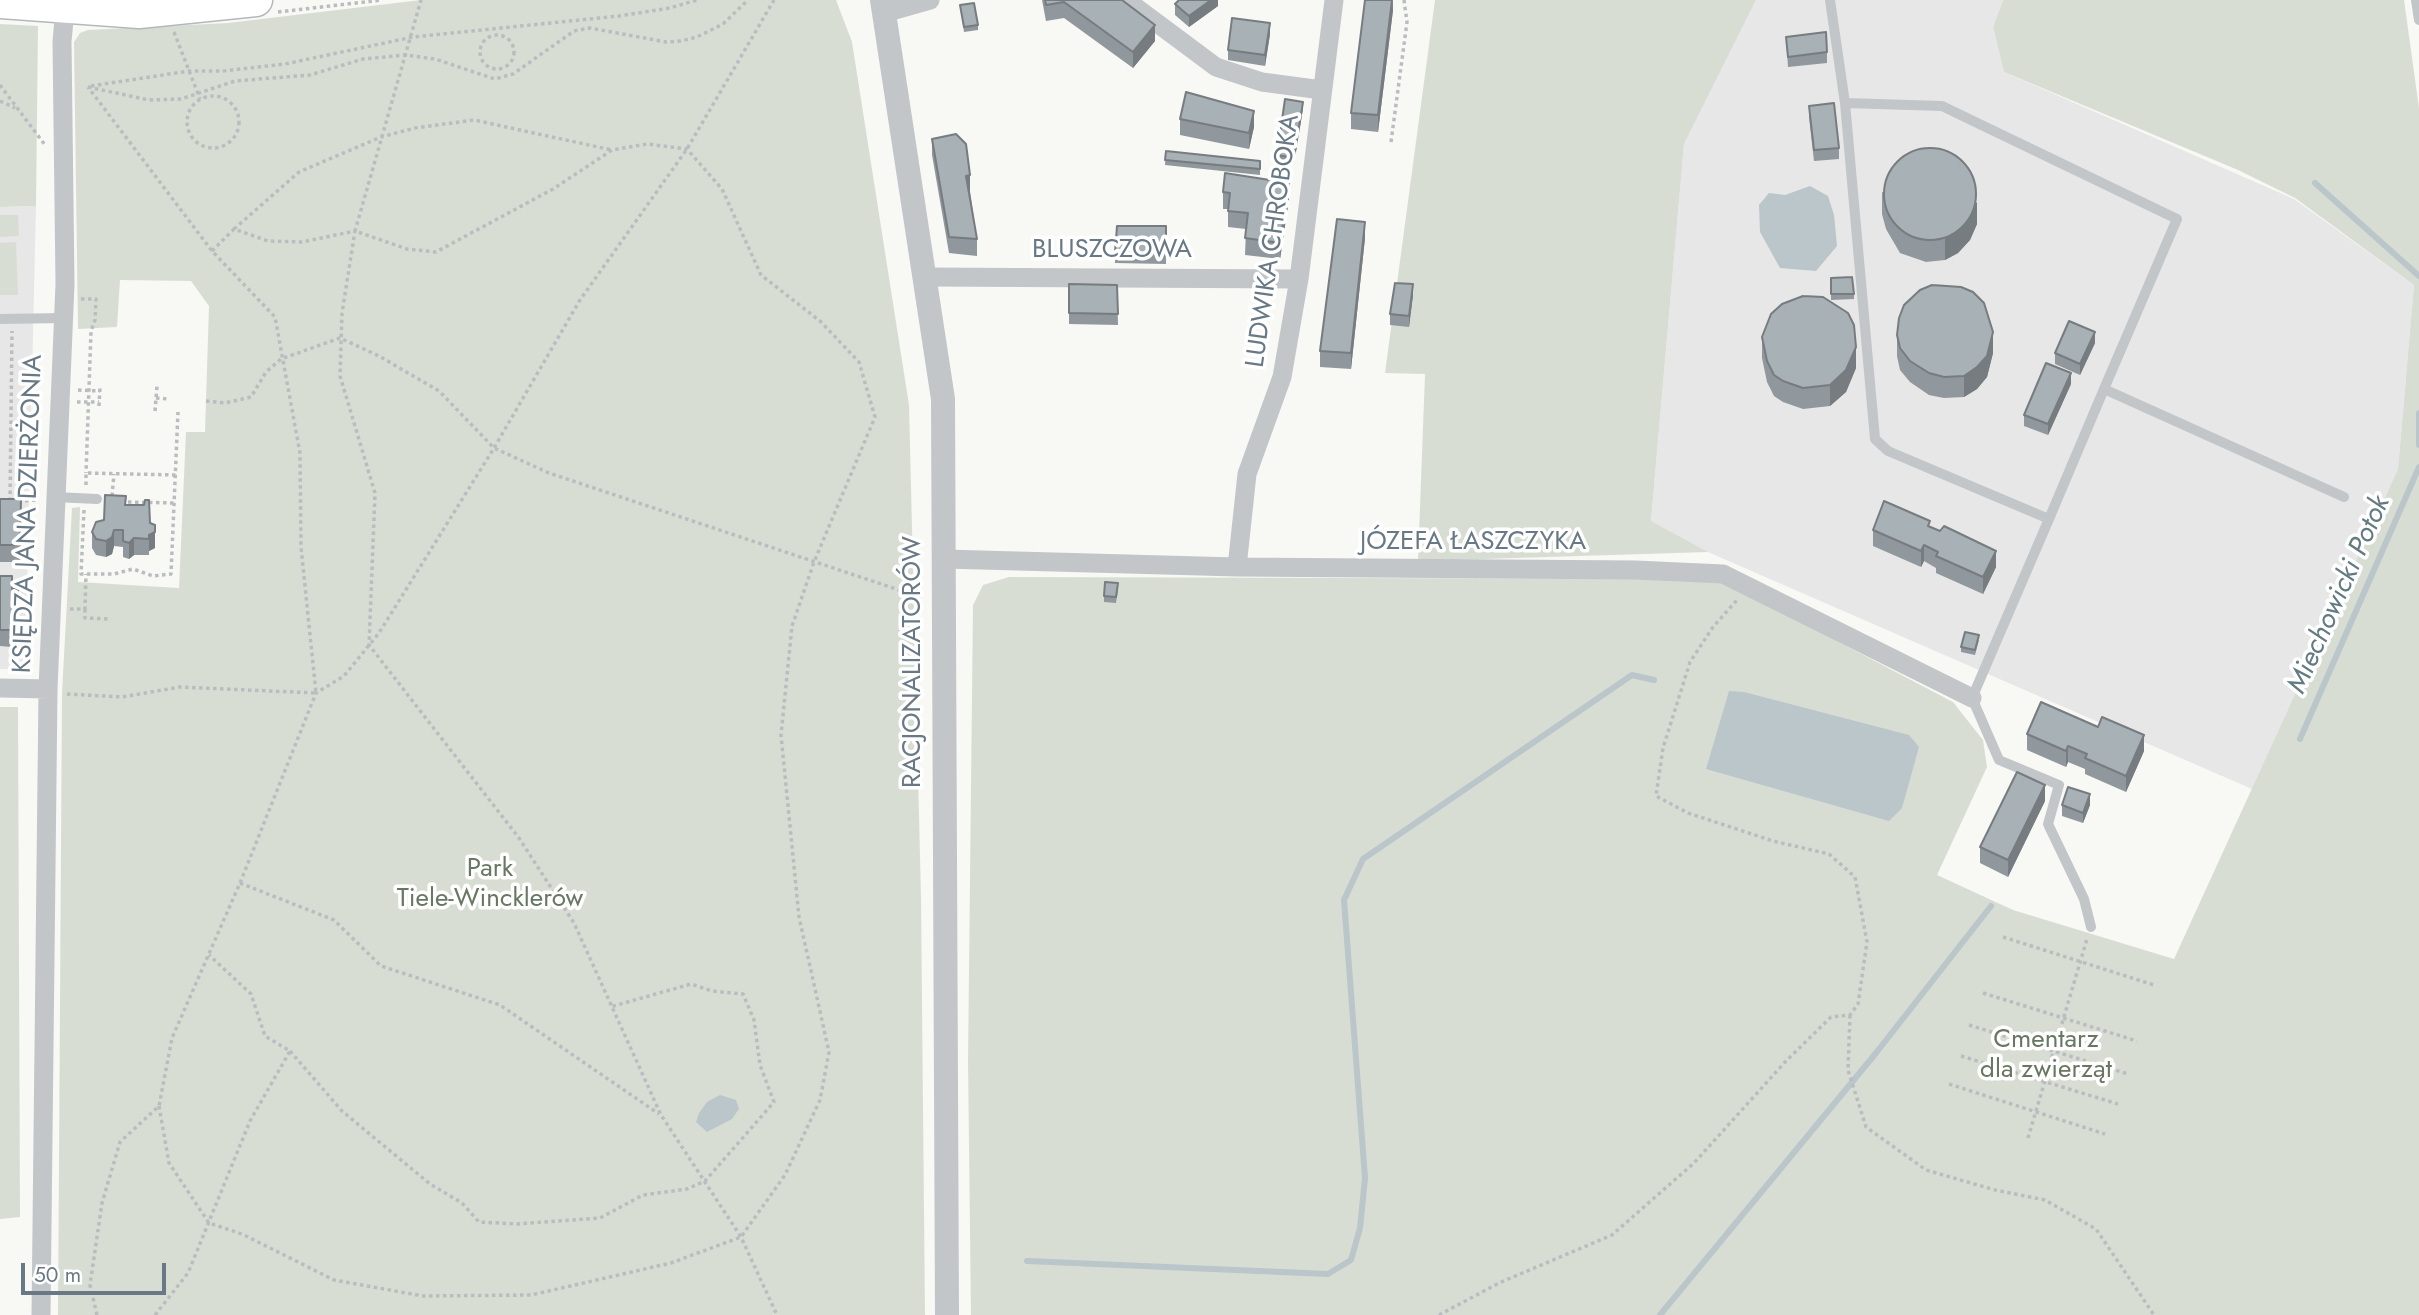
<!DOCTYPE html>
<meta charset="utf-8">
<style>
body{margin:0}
#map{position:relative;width:2419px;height:1315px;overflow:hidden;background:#f8f8f5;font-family:Jost,sans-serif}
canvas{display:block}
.scale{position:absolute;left:21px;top:1263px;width:145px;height:32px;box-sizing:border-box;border:4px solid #687985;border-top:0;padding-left:9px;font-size:21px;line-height:24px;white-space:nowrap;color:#687985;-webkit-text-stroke:5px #fff;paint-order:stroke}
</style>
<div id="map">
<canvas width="2419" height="1315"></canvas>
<div class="scale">50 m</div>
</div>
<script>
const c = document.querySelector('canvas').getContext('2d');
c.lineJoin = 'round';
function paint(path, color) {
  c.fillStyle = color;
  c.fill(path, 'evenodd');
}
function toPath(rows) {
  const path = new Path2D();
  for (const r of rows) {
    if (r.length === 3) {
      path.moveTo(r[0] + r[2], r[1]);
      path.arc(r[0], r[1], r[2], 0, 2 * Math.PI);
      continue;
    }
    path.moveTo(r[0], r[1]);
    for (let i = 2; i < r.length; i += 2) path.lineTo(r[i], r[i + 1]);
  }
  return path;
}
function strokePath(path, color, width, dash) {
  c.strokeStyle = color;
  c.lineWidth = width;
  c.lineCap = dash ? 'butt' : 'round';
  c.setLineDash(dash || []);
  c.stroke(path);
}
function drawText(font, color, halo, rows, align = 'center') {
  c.font = font + ' Jost,sans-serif';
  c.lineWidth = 7;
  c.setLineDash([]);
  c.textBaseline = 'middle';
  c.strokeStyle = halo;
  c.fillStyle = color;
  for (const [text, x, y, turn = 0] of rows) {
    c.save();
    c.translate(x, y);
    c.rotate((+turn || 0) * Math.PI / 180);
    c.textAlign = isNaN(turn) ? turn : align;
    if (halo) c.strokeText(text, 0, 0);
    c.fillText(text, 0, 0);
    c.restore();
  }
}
paint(toPath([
 [1756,0,2003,0,1993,27,2004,72,2294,199,2414,285,2398,469,2252,789,1708,552,1651,522,1684,144],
 [36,206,25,669,0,669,0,207]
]), '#e6e7e6');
paint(toPath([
 [421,0,836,0,852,42,909,405,921,897,925,1315,58,1315,62,693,72,508,80,507,78,582,179,588,186,432,205,432,209,306,191,281,120,280,117,327,78,329,74,42,80,33,88,30,228,23],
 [1435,0,1756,0,1684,144,1651,521,1708,552,1418,561,1425,374,1385,373],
 [2003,0,2404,0,2419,108,2419,1315,971,1315,968,1062,973,605,983,585,1009,577,1704,579,1724,582,1953,702,1983,740,1987,767,1937,875,2013,910,2174,959,2398,469,2414,285,2295,198,2238,170,2004,72,1993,27],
 [0,24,38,26,36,206,0,207],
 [0,215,18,215,19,236,0,237],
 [16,242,18,295,0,295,0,243],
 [0,707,18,707,20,1217,0,1219]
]), '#d8ddd4');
paint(toPath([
 [1810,186,1828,196,1834,215,1837,246,1816,271,1780,268,1760,232,1759,205,1769,193,1785,195],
 [1729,691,1744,692,1909,735,1919,747,1902,808,1889,821,1706,769],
 [720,1095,736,1100,739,1109,732,1119,707,1132,696,1122,699,1113,707,1102]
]), '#bac6ca');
strokePath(toPath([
 [2315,183,2419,276],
 [2419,413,2419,445],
 [2300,739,2419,467],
 [1027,1261,1328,1274,1351,1260,1360,1228,1365,1178,1344,900,1363,859,1632,675,1654,680],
 [1660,1315,1876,1053,1991,906]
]), '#bac6ca', 6);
const primary = toPath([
 [0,2,139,12,256,0]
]);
strokePath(primary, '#b3b8bc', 35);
strokePath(toPath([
 [278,12,382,0],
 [174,32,200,99],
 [497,52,17],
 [0,85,45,145],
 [91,86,189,71,223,71,285,64,413,37,619,16,670,8,697,0],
 [88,87,149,100,181,99,235,81,310,75,363,59,406,55,435,59,495,79,513,74,574,31,590,28,666,42,681,41,697,37,723,24,748,0],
 [213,122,26],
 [0,101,15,108],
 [1391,142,1407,22,1404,0],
 [234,229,299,172,381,137,415,128,474,120,612,150],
 [212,251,234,229,268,241,302,242,355,231,342,313,340,376,375,493,369,645,519,838,574,923,661,1115,741,1237,777,1315],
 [81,299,96,299,95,320,91,331,86,473],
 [78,390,100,391],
 [156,398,168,399],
 [206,401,225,403,251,397,266,372,281,359,340,338,379,356,439,391,494,448,549,473,923,598],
 [77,402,99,402],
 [99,406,100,387],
 [155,411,157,386],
 [86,485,86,473,176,475],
 [112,496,114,474],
 [10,501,12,331],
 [18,501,38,500],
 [127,508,127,502,176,503],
 [84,510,81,574,114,574,133,569,153,576,171,574,178,412],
 [70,609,85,609,86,574],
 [85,609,85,618,110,619],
 [67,694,122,697,180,687,316,693,301,547,300,453,275,317,212,251,88,87],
 [240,883,334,920,381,966,500,1005,659,1114],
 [2003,937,2154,985],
 [1983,993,2137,1041],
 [1850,1015,1848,1070,1866,1127,1926,1170,1995,1190,2045,1200,2096,1229,2154,1315],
 [1969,1025,2128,1074],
 [290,1051,342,1111,430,1184,462,1203,479,1222,517,1224,600,1218,643,1195,687,1189,705,1181,774,1102,760,1065,754,1020,743,994,712,991,691,984,610,1007],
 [1961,1056,2118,1104],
 [1949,1084,2105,1134],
 [159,1106,169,1163,209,1223,242,1234,334,1280,423,1296,531,1295,671,1263,741,1237,785,1175,820,1100,829,1052,799,917,781,735,792,626,814,562,875,417,859,362,820,321,761,275,722,189,687,149,647,144,612,150,553,189,436,252,407,249,355,231,421,0],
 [2028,1138,2087,939],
 [97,1315,90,1285,102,1203,120,1142,159,1106,172,1038,240,883,316,693,344,676,379,633,494,448,580,300,687,149,774,0],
 [155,1315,188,1273,250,1121,290,1051,265,1036,251,994,209,955],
 [1439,1315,1499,1283,1612,1235,1694,1163,1786,1061,1831,1017,1850,1015,1858,1004,1867,942,1855,877,1829,854,1773,841,1688,813,1656,796,1663,748,1690,662,1713,627,1737,600]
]), '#babdbf', 3.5, [3.5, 3.5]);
strokePath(toPath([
 [1830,0,1845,103],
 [2416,0,2419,20],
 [0,319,64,318],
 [2104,389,2344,497],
 [55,497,97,499],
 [2049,519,1888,451,1875,439,1845,103,1942,106,2177,219,2104,389,2049,519,1972,698,1999,760,2059,785,2048,824,2084,899,2091,927]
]), '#c2c6c9', 10);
strokePath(toPath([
 [1126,0,1216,67,1262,82,1322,90],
 [884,13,930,0],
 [926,277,1299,279],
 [944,559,1237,567,1635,570,1723,574,1972,698],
 [1237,567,1247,474,1282,377,1299,279,1334,0],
 [0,688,48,689],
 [41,1315,48,689,65,284,62,41,66,0]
]), '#c2c6c9', 19);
strokePath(toPath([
 [882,0,943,399,947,1315]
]), '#c2c6c9', 24);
strokePath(primary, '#fff', 32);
paint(toPath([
 [1042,0,1122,0,1155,41,1133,68,1064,18,1046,21],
 [1218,0,1218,6,1189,27,1175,15,1175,4],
 [1393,0,1393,10,1378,132,1351,129,1351,113],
 [960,5,978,25,978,30,964,32],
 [1270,34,1265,66,1228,60,1228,50],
 [1786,37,1827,52,1827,63,1788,67],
 [1809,106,1839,148,1839,159,1814,161,1809,117],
 [1303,108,1294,163,1277,161,1277,155],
 [1180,119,1254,127,1249,149,1180,135],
 [932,139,970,191,977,239,977,256,949,253,932,155],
 [1166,151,1260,161,1260,175,1165,165],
 [1223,192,1289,199,1280,259,1245,255,1246,229,1228,227,1228,209,1223,209],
 [1882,192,1977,224,1970,240,1958,253,1945,260,1926,262,1900,253,1886,229,1882,214],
 [1166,226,1166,264,1115,263,1115,252],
 [1365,238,1351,369,1320,367,1320,351],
 [1831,278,1854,294,1854,299,1831,300],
 [1069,284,1117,285,1118,325,1069,324],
 [1413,295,1409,327,1390,325,1390,314],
 [1897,335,1993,353,1987,377,1977,389,1964,397,1944,398,1929,395,1910,382,1900,370,1897,356],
 [1762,337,1856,368,1846,392,1830,406,1803,409,1783,402,1774,396,1767,382,1762,358],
 [2095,343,2080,375,2055,364,2055,353],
 [2071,384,2048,435,2024,426,2024,415],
 [0,499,21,499,20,562,0,562],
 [126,505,150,523,155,525,155,548,149,551,149,555,134,555,129,559,123,557,123,547,114,546,112,554,106,557,96,555,92,548,92,532,104,520],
 [1930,527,1996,567,1983,594,1936,573,1936,568,1924,561,1921,567,1873,546,1873,530],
 [0,576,12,589,18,589,18,634,11,634,11,647,0,646],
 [1118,589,1116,603,1104,602,1104,596],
 [1979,640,1975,655,1961,652,1961,647],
 [2027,734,2144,751,2126,792,2085,774,2085,769,2068,762,2066,767,2027,750],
 [2045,801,2008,877,1980,863,1980,847],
 [2062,805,2090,805,2083,823,2062,816]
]), '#90989d');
paint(toPath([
 [1211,0,1218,0,1218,6,1189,27,1189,16],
 [1392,0,1393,10,1378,132,1378,115],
 [1270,23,1270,34,1265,66,1265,55],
 [1155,25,1155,41,1133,68,1133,52],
 [1303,102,1303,108,1294,163,1294,158],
 [1254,111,1254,127,1249,149,1249,133],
 [970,175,970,191,966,192,966,176],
 [1289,183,1289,199,1280,259,1280,243],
 [1977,202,1977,224,1970,240,1958,253,1945,260,1945,239],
 [1365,222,1365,238,1351,369,1351,353],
 [1413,284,1413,295,1409,327,1409,316],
 [1993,332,1993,353,1987,377,1977,389,1964,397,1964,376],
 [2095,332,2095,343,2080,375,2080,364],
 [1856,347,1856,368,1846,392,1830,406,1830,385],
 [2071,373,2071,384,2048,435,2048,424],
 [114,530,114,546,112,554,106,557,106,541],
 [155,532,155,548,149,551,149,555,149,535],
 [134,538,134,555,129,559,129,543],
 [1924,545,1924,561,1921,567,1921,551],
 [1996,551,1996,567,1983,594,1983,577],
 [2144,735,2144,751,2126,792,2126,776],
 [2068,746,2068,762,2066,767,2066,751],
 [2045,785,2045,801,2008,877,2008,860],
 [2090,794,2090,805,2083,823,2083,813]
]), '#767c7f');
const building = toPath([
 [1045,0,1122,0,1155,25,1133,52,1064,2,1046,5,1045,0],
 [1179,0,1211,0,1189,16,1175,4,1179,0],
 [1365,0,1392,0,1378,115,1351,113,1365,0],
 [974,3,978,25,964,27,960,5,974,3],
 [1232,18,1270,23,1265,55,1228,50,1232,18],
 [1826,32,1827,52,1788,57,1786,37,1826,32],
 [1186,92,1254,111,1249,133,1180,119,1186,92],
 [1285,99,1303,102,1294,158,1277,155,1285,99],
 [1834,103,1839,148,1814,150,1809,106,1834,103],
 [956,134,966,144,970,175,966,176,977,239,949,237,932,139,956,134],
 [1930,194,46],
 [1166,151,1260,161,1260,169,1165,160,1166,151],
 [1225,173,1289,183,1280,243,1245,238,1248,213,1228,211,1230,193,1223,192,1225,173],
 [1337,219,1365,222,1351,353,1320,351,1337,219],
 [1117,226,1166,226,1166,253,1115,252,1117,226],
 [1852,277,1854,294,1831,294,1831,278,1852,277],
 [1395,283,1413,284,1409,316,1390,314,1395,283],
 [1069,284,1117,285,1118,314,1069,313,1069,284],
 [1932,285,1961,287,1973,292,1984,303,1993,332,1987,356,1977,367,1964,376,1944,377,1929,373,1910,361,1900,348,1897,335,1899,318,1904,305,1920,290,1932,285],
 [1803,296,1823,297,1848,313,1854,325,1856,347,1846,370,1830,385,1803,388,1783,381,1774,375,1767,361,1762,337,1771,314,1782,304,1803,296],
 [2069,321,2095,332,2080,364,2055,353,2069,321],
 [2046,363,2071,373,2048,424,2024,415,2046,363],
 [105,495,126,496,125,505,144,505,145,500,149,500,150,523,155,525,155,532,149,535,149,539,134,538,129,543,123,541,123,530,114,530,112,537,106,541,96,539,92,532,96,522,104,520,105,495],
 [0,499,21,499,20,545,0,545,0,499],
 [1884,501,1930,521,1928,526,1940,531,1944,526,1996,551,1983,577,1936,556,1938,552,1924,545,1921,551,1873,530,1884,501],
 [0,576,12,576,12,589,18,589,18,618,11,618,11,630,0,630,0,576],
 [1105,582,1118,583,1116,597,1104,596,1105,582],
 [1965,632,1979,635,1975,650,1961,647,1965,632],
 [2041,702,2098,727,2102,717,2144,735,2126,776,2085,758,2087,754,2068,746,2066,751,2027,734,2041,702],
 [2017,772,2045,785,2008,860,1980,847,2017,772],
 [2068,787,2090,794,2083,813,2062,805,2068,787]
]);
paint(building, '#a8b1b6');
strokePath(building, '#767c7f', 2);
drawText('26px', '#687985', '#fff', [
 ["LUDWIKA CHROBOKA",1274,241,-82],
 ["BLUSZCZOWA",1112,251],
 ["KSIĘDZA JANA DZIERŻONIA",29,514,-88],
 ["JÓZEFA ŁASZCZYKA",1473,543],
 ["RACJONALIZATORÓW",914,662,-90]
]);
drawText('26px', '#677862', '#fff', [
 ["Park",490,870],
 ["Tiele-Wincklerów",490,900],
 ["Cmentarz",2046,1041],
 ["dla zwierząt",2046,1071]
]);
drawText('italic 28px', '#637a81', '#fff', [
 ["Miechowicki Potok",2340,595,-66]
]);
</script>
